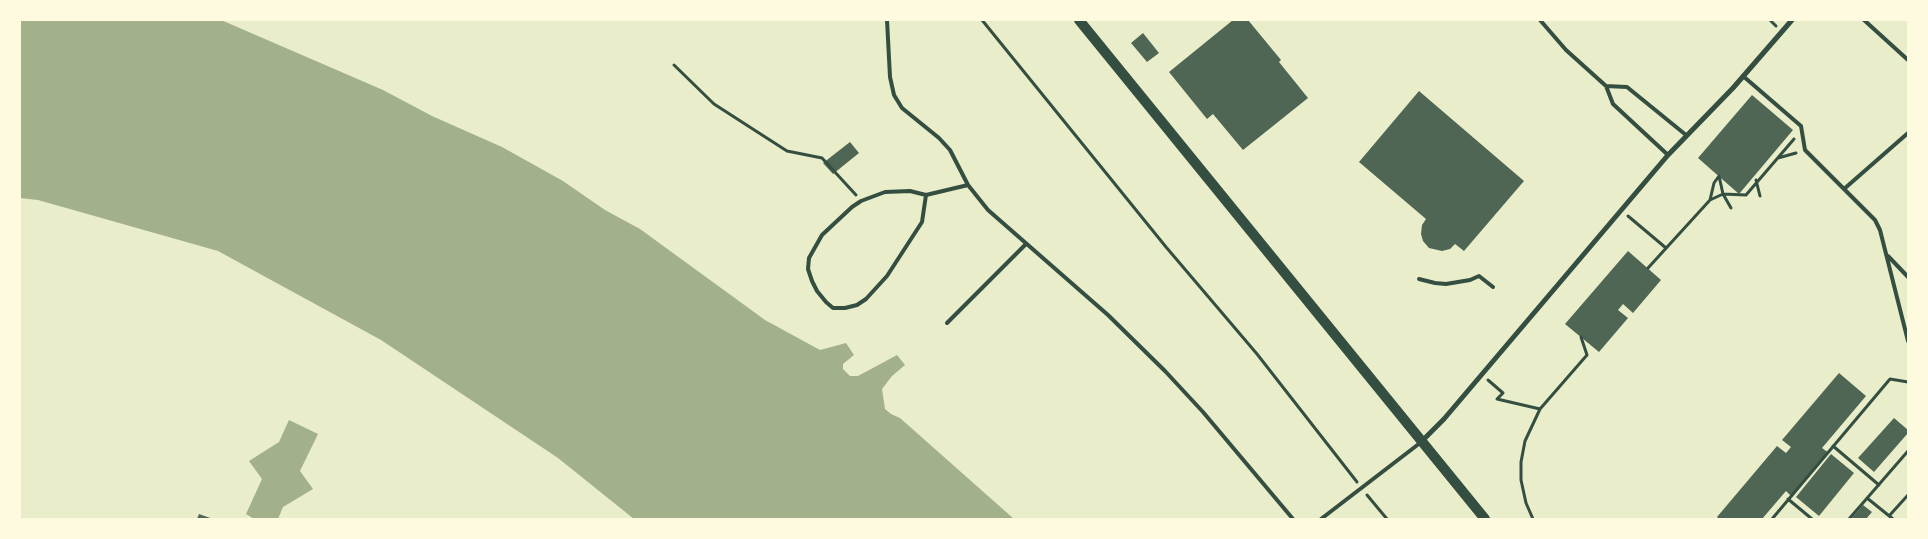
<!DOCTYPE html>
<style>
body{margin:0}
#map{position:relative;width:1928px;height:539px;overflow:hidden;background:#e9edc9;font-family:"PT Sans Narrow",sans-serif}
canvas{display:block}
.frame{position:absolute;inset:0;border:21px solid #fefae0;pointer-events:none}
</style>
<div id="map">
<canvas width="1928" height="539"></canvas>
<div class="frame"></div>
</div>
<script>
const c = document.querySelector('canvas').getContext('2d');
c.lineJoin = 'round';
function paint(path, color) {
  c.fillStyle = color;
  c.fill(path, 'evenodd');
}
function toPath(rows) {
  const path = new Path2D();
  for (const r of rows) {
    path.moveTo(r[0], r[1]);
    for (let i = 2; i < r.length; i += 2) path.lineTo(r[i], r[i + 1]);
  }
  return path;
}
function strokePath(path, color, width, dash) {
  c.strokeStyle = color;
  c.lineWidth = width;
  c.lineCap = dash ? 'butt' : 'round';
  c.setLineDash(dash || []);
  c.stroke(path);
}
paint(toPath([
 [20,20,221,20,383,90,432,116,502,147,563,181,605,210,640,229,765,320,820,350,846,343,854,355,843,364,843,369,850,376,858,376,897,355,905,365,892,376,882,389,885,409,891,414,900,418,1014,519,634,519,558,458,381,340,218,251,38,200,20,198],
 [289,420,318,434,300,471,313,489,283,507,278,519,254,519,246,514,262,479,249,461,279,442]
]), '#a3b18a');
paint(toPath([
 [1233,20,1248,20,1281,60,1279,62,1308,98,1243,150,1213,114,1207,119,1169,72],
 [1143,33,1159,53,1147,62,1131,43],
 [1419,91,1524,181,1464,251,1455,244,1450,249,1442,251,1429,248,1423,241,1421,234,1422,225,1426,219,1359,162],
 [1752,95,1793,130,1739,194,1698,158],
 [850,142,859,153,833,174,823,163],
 [1628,251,1661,280,1633,313,1623,304,1618,310,1628,318,1599,352,1565,324],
 [1839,373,1866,396,1822,448,1829,453,1792,497,1786,491,1762,519,1719,519,1717,517,1777,446,1786,453,1791,447,1782,440],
 [1894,418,1908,430,1908,433,1874,472,1858,458],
 [1831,454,1854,473,1819,516,1796,497],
 [1863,505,1872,512,1866,519,1851,519],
 [199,514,213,519,197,519]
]), '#4f6655');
strokePath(toPath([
 [982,20,1166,247,1257,354,1357,482],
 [1770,20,1776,26],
 [674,65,714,104,759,133,787,151,822,158,856,195],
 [1778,158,1796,153],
 [1756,180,1760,196],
 [1710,200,1714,183,1719,176,1723,194,1731,208],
 [1628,216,1666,248],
 [1648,268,1710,200,1723,194,1746,195,1794,139],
 [1488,380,1503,393,1497,399,1540,409],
 [1833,446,1879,485],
 [1367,495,1387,519],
 [1867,498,1893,519],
 [1788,499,1812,519],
 [1889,516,1908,495],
 [1533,519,1526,503,1521,480,1521,462,1525,441,1540,409,1587,355,1581,337],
 [1772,519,1890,379,1908,382],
 [1849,519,1908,451]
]), '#344e41', 3);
strokePath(toPath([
 [887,20,890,77,894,95,902,108,939,138,950,150,968,185,988,210,1108,315,1165,371,1203,412,1293,519],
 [1540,20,1566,50,1606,86,1613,104,1668,155],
 [1864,20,1908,60],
 [1743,76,1801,126,1805,150,1875,220,1880,230,1908,341],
 [1606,86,1627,87,1686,135],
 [1844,189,1908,133],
 [926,195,922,222,887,276,866,299,857,305,845,308,833,308,826,302,817,291,812,281,808,269,809,258,822,235,852,207,861,201,885,192,910,191,926,195,968,185],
 [1888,256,1908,277],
 [1419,279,1435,283,1446,284,1470,280,1479,276,1493,287],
 [947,323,1026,244],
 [1321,519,1420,443]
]), '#344e41', 4);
strokePath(toPath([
 [1422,441,1444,419,1668,155,1733,88,1792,20]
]), '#344e41', 5);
strokePath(toPath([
 [1079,20,1485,519]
]), '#344e41', 10);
</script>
